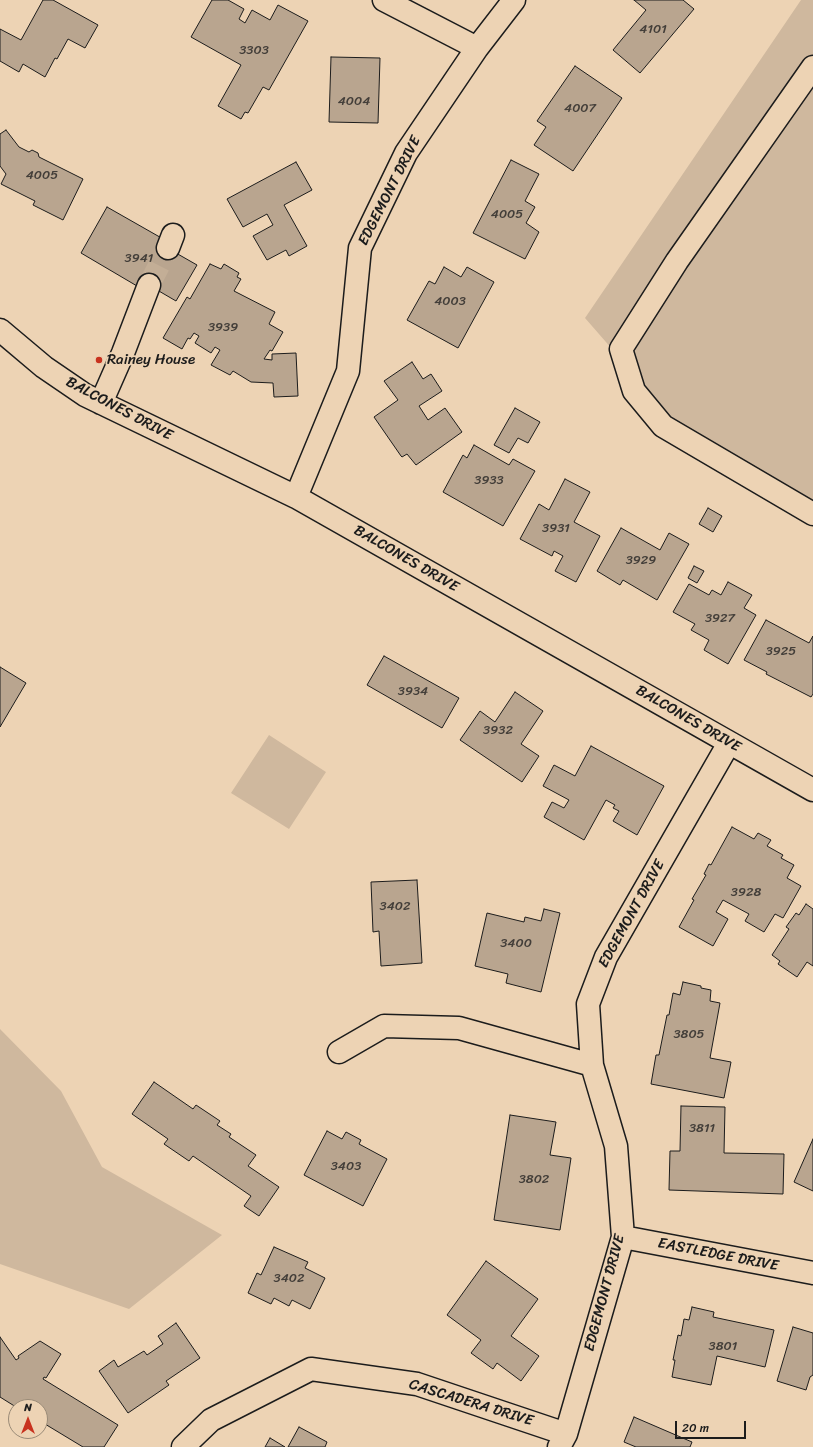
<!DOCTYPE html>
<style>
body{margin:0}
#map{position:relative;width:813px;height:1447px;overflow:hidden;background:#edd3b4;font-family:Sriracha,sans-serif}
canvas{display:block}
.north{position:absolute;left:8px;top:1399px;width:40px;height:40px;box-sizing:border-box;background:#edd3b4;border:1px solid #998a77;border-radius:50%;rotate:0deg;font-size:11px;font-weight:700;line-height:16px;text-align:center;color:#1c1c1c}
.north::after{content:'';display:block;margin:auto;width:14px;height:18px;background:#c8321e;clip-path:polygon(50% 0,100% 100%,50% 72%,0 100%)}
.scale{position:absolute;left:675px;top:1421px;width:71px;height:18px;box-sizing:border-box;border:2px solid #1c1c1c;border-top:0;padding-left:5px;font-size:12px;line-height:14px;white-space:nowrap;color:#1c1c1c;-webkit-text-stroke:3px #edd3b4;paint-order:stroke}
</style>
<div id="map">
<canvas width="813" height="1447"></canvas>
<div class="north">N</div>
<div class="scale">20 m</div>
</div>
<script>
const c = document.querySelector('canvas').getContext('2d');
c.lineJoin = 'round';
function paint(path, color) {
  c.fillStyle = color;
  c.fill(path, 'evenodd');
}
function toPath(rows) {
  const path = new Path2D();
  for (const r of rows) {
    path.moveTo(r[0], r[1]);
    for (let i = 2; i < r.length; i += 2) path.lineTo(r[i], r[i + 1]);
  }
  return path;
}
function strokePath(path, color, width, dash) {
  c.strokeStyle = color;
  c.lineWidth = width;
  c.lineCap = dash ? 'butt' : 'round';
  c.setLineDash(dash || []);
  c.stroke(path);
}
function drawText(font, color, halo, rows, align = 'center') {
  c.font = font + ' Sriracha,sans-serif';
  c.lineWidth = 3.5;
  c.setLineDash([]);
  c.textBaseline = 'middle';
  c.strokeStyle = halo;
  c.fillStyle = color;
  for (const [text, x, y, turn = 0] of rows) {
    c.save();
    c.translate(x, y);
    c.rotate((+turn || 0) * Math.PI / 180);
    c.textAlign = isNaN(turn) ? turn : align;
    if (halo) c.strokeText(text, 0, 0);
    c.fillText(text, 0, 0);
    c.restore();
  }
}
paint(toPath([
 [801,0,813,0,813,503,665,417,633,373,585,318],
 [269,735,326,772,289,829,231,793],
 [0,1029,61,1091,102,1167,222,1235,129,1309,0,1264]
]), '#cfb89e');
const building = toPath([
 [43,0,53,0,98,25,85,48,68,39,57,59,55,58,45,77,23,64,19,72,0,61,0,29,21,40,43,0],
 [212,0,228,0,244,9,239,19,245,23,252,10,270,20,278,5,308,21,269,90,263,87,248,113,245,112,241,119,218,106,241,65,191,37,212,0],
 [634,0,683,0,694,9,640,73,613,50,646,10,634,0],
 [331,57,380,58,378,123,329,122,331,57],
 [575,66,622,98,573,171,534,145,546,127,537,121,575,66],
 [6,130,19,147,29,152,32,150,38,153,39,157,83,179,63,220,33,205,35,201,1,184,6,174,0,166,0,134,6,130],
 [511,160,539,174,525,201,535,207,526,223,539,232,525,259,473,233,511,160],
 [296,162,312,190,284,205,307,246,289,256,286,250,267,260,253,236,273,225,267,214,243,227,227,199,296,162],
 [107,207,165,240,162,245,197,265,176,301,140,280,137,286,81,253,107,207],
 [210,264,221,269,224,264,239,273,237,277,241,279,234,291,275,312,269,324,283,332,272,351,270,350,264,359,272,360,272,354,296,353,298,396,274,397,273,383,251,382,233,371,230,375,211,365,220,350,215,347,211,353,195,343,199,336,194,333,190,339,188,338,182,349,163,338,187,297,190,299,210,264],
 [444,267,461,277,467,267,494,282,458,348,407,320,429,281,435,284,444,267],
 [412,362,423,379,431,374,442,391,419,406,428,420,445,408,462,432,416,465,407,454,402,457,401,456,374,417,398,400,384,381,412,362],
 [515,408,540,422,528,443,518,438,509,453,494,445,515,408],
 [474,445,509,465,513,459,535,471,503,526,443,492,463,455,467,458,474,445],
 [565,479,590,492,574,522,600,536,576,582,555,571,563,556,554,551,552,556,520,539,539,504,549,510,565,479],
 [708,508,722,516,713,532,699,524,708,508],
 [621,528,660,550,669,533,689,544,657,600,623,580,620,585,597,571,621,528],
 [694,566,704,571,697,583,688,578,694,566],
 [728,582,752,595,744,608,756,615,728,664,704,650,709,640,691,630,695,624,673,612,689,584,709,595,712,590,721,595,728,582],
 [766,620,809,643,813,636,813,694,811,697,766,674,767,672,744,660,766,620],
 [384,656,459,698,442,728,367,685,384,656],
 [0,667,26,683,0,727,0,667],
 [515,692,543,711,521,744,539,756,522,782,460,740,480,711,495,722,515,692],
 [591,746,664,786,637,835,613,821,619,811,613,808,615,805,606,800,584,840,544,817,552,802,564,808,569,800,543,786,554,765,575,776,591,746],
 [732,827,754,839,758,833,771,840,767,846,783,855,781,858,794,865,787,878,801,886,783,918,775,914,764,932,745,921,749,914,723,900,716,912,728,919,713,946,679,927,694,900,692,899,706,875,704,874,709,864,711,865,732,827],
 [417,880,422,963,381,966,379,931,373,932,371,882,417,880],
 [806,904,813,909,813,966,807,962,797,977,778,964,780,961,772,955,789,929,786,927,796,913,799,915,806,904],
 [544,909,560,913,541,992,506,983,508,974,475,966,487,913,524,922,525,917,541,921,544,909],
 [683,982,701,986,701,988,711,990,710,1001,720,1003,710,1058,731,1062,724,1098,651,1084,656,1055,659,1055,667,1015,669,1015,673,993,680,995,683,982],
 [154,1082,193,1109,196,1105,220,1121,217,1125,231,1134,229,1137,256,1155,248,1166,279,1187,259,1216,244,1206,251,1196,193,1156,189,1161,164,1144,168,1139,132,1114,154,1082],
 [681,1106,725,1107,724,1153,784,1154,783,1194,669,1190,670,1151,680,1151,681,1106],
 [510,1115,556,1122,550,1155,571,1158,560,1230,494,1220,510,1115],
 [327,1131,342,1139,346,1132,361,1140,359,1144,387,1159,363,1206,304,1175,327,1131],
 [813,1139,813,1191,794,1182,813,1139],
 [274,1247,308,1262,305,1268,325,1278,310,1309,292,1300,289,1306,274,1298,271,1304,248,1293,257,1273,261,1275,274,1247],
 [486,1261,538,1299,511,1336,539,1356,521,1381,497,1363,493,1369,471,1353,481,1340,447,1315,486,1261],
 [692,1307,714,1312,713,1317,774,1330,765,1367,717,1356,711,1385,672,1377,675,1360,673,1360,678,1335,681,1336,684,1319,689,1320,692,1307],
 [176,1323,200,1358,166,1381,169,1385,128,1413,99,1371,114,1360,118,1367,144,1351,147,1355,163,1344,158,1336,176,1323],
 [793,1327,813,1333,813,1375,810,1377,806,1390,777,1381,793,1327],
 [0,1337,16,1360,19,1358,18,1356,40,1341,61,1354,46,1378,44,1377,43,1379,118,1425,104,1447,83,1447,40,1421,40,1407,16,1407,0,1397,0,1337],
 [634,1417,692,1442,690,1447,636,1447,624,1442,634,1417],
 [299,1427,327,1442,325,1447,288,1447,299,1427],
 [270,1438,285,1447,265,1447,270,1438]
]);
paint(building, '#b9a58f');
strokePath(building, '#1c1c1c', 1);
strokePath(toPath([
 [149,285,168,248]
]), '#c3ae96', 22, [22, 11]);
const minor = toPath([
 [384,0,477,48],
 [813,67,677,261,621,349,634,391,663,426,813,514],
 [168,248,173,235],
 [0,330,44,367,85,395,296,497,813,790],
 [101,403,123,353,149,285],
 [296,497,348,371,360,248,406,153,477,48,514,0],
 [339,1052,384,1026,459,1028,592,1065],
 [623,1237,813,1273],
 [183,1447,211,1420,311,1369,417,1384,566,1434],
 [559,1447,566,1434,623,1237,616,1146,592,1065,588,1004,606,957,729,743]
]);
strokePath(minor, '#1c1c1c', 25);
strokePath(minor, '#edd3b4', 22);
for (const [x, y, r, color] of [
 [99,360,4,"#c8321e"]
]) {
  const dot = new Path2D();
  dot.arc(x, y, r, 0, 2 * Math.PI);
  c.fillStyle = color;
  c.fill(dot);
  strokePath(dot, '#edd3b4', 1.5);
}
drawText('13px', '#433e39', null, [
 ["4101",653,30],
 ["3303",254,51],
 ["4004",354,102],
 ["4007",580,109],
 ["4005",42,176],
 ["4005",507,215],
 ["3941",139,259],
 ["4003",450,302],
 ["3939",223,328],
 ["3933",489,481],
 ["3931",556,529],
 ["3929",641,561],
 ["3927",720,619],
 ["3925",781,652],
 ["3934",413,692],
 ["3932",498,731],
 ["3928",746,893],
 ["3402",395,907],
 ["3400",516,944],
 ["3805",689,1035],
 ["3811",702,1129],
 ["3403",346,1167],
 ["3802",534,1180],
 ["3402",289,1279],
 ["3801",723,1347]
]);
drawText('15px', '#1c1c1c', '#edd3b4', [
 ["EDGEMONT DRIVE",390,191,-63],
 ["BALCONES DRIVE",119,409,28],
 ["BALCONES DRIVE",406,559,30],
 ["BALCONES DRIVE",688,719,30],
 ["EDGEMONT DRIVE",632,914,-61],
 ["EASTLEDGE DRIVE",718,1255,11],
 ["EDGEMONT DRIVE",605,1293,-75],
 ["CASCADERA DRIVE",471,1403,17]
]);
drawText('15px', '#1c1c1c', '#edd3b4', [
 ["Rainey House",107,360]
], 'left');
</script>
